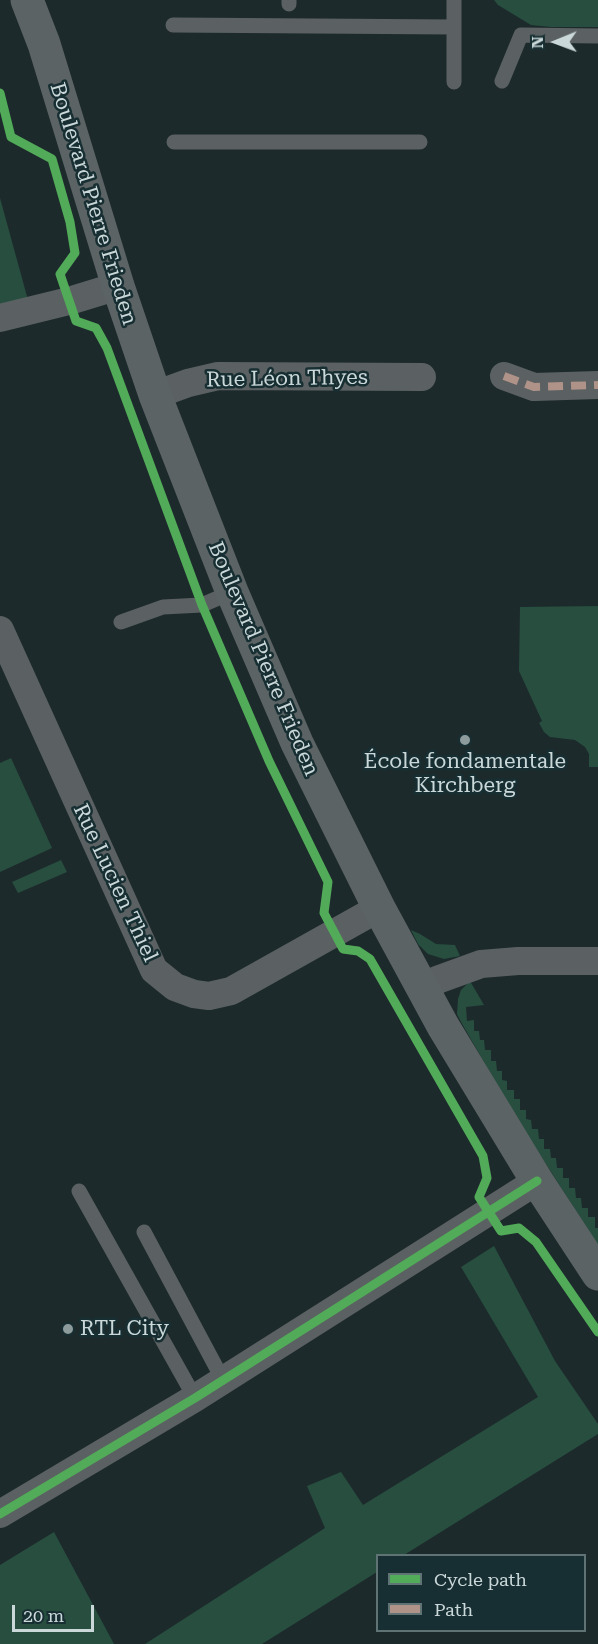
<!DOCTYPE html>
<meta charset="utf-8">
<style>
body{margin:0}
#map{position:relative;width:598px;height:1644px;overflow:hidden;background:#1d2a2c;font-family:"Roboto Serif",serif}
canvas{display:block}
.legend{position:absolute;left:376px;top:1554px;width:210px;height:78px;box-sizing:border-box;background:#172f32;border:2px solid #5f7375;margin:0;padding:8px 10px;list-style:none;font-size:18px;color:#cbd8da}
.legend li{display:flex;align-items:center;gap:12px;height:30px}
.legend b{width:30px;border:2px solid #5f7375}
.north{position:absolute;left:526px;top:12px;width:60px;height:60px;-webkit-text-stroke:4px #172f32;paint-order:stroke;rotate:269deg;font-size:16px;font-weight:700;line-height:24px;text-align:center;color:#cbd8da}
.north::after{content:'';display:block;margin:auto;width:21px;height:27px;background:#cbd8da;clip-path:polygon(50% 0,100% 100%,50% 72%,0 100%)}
.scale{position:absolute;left:12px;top:1605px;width:82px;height:27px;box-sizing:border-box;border:3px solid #cbd8da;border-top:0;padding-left:8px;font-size:18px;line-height:21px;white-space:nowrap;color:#cbd8da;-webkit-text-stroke:4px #172f32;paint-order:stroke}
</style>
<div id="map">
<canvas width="598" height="1644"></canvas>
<ul class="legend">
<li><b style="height:8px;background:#51ab58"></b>Cycle path</li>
<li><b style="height:8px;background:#af9288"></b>Path</li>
</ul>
<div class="north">N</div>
<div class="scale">20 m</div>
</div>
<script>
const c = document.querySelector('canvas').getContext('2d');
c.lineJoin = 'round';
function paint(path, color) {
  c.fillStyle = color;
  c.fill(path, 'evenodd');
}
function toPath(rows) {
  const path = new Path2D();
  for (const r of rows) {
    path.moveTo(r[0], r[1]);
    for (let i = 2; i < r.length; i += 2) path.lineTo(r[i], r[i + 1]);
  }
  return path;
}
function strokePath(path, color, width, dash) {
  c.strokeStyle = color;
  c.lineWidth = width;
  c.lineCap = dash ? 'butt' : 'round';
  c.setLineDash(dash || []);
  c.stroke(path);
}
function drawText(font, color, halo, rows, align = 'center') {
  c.font = font + ' "Roboto Serif",serif';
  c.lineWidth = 5;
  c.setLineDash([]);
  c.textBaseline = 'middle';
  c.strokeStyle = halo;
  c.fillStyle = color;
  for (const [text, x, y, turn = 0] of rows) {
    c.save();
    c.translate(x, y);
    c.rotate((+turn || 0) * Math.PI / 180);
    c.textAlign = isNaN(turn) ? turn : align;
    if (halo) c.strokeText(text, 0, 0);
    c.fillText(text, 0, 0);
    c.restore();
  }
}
paint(toPath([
 [494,0,598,0,598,27,551,27,531,25,498,5],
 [0,198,28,300,0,307],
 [598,606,598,767,589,767,589,754,585,747,575,740,550,737,544,732,539,723,542,721,519,671,520,607],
 [11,758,52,848,0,872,0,763],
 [61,860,67,872,18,893,12,882],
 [411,930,420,934,436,944,455,945,460,956,444,959,428,954,418,944],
 [470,981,484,1005,466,1007,467,1021,474,1020,474,1031,479,1031,480,1040,484,1040,485,1050,491,1050,491,1061,496,1061,497,1071,502,1071,502,1080,507,1081,507,1090,514,1090,514,1099,520,1099,520,1110,526,1110,526,1119,531,1120,532,1129,538,1129,539,1139,544,1139,544,1149,550,1149,551,1158,556,1158,557,1168,563,1168,563,1178,569,1178,569,1188,575,1188,576,1198,581,1198,582,1208,588,1208,588,1217,595,1217,595,1228,598,1228,598,1245,515,1116,461,1022,457,1014,458,999,461,990],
 [494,1246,555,1361,598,1424,598,1434,404,1555,378,1556,377,1572,262,1644,145,1644,325,1528,307,1486,341,1472,363,1505,538,1397,461,1267],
 [54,1532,114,1644,0,1644,0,1565]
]), '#274e3e');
strokePath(toPath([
 [289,0,289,4],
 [454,0,454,82],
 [173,25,454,27],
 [502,81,521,35,598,36],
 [174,142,420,142],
 [121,622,163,607,202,605,232,592],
 [79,1191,195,1398],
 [144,1232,223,1380]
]), '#5b6162', 15);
strokePath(toPath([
 [0,318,69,301,118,286],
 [504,376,534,387,598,385],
 [155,395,188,383,218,376,422,377],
 [0,630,154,970,175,987,194,994,209,996,231,991,379,908],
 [424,991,437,980,481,964,518,961,598,961],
 [0,1514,195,1398,537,1181]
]), '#5b6162', 28);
strokePath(toPath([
 [27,0,44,44,118,286,155,395,232,592,297,743,379,908,443,1026,537,1181,598,1274]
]), '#5c6365', 33);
strokePath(toPath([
 [504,376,534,387,598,385]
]), '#af9288', 8, [15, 8]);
strokePath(toPath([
 [0,93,11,137,52,159,70,222,75,253,60,274,76,321,96,328,107,348,202,605,269,761,328,882,324,913,343,949,358,951,370,959,483,1156,487,1178,479,1197,501,1231,519,1228,536,1242,598,1332],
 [0,1514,195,1398,537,1181]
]), '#51ab58', 9);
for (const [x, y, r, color] of [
 [465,740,6,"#8e9b9d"],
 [68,1329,6,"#8e9b9d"]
]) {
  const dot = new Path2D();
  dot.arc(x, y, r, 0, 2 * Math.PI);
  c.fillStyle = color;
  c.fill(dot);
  strokePath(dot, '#172f32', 2);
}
drawText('21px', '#cbd8da', '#172f32', [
 ["Boulevard Pierre Frieden",93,204,73],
 ["Rue Léon Thyes",287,379,-1],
 ["Boulevard Pierre Frieden",263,659,67],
 ["Rue Lucien Thiel",115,883,65]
]);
drawText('21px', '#cbd8da', '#172f32', [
 ["École fondamentale",465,762],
 ["Kirchberg",465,786],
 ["RTL City",80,1329,"left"]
]);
</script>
